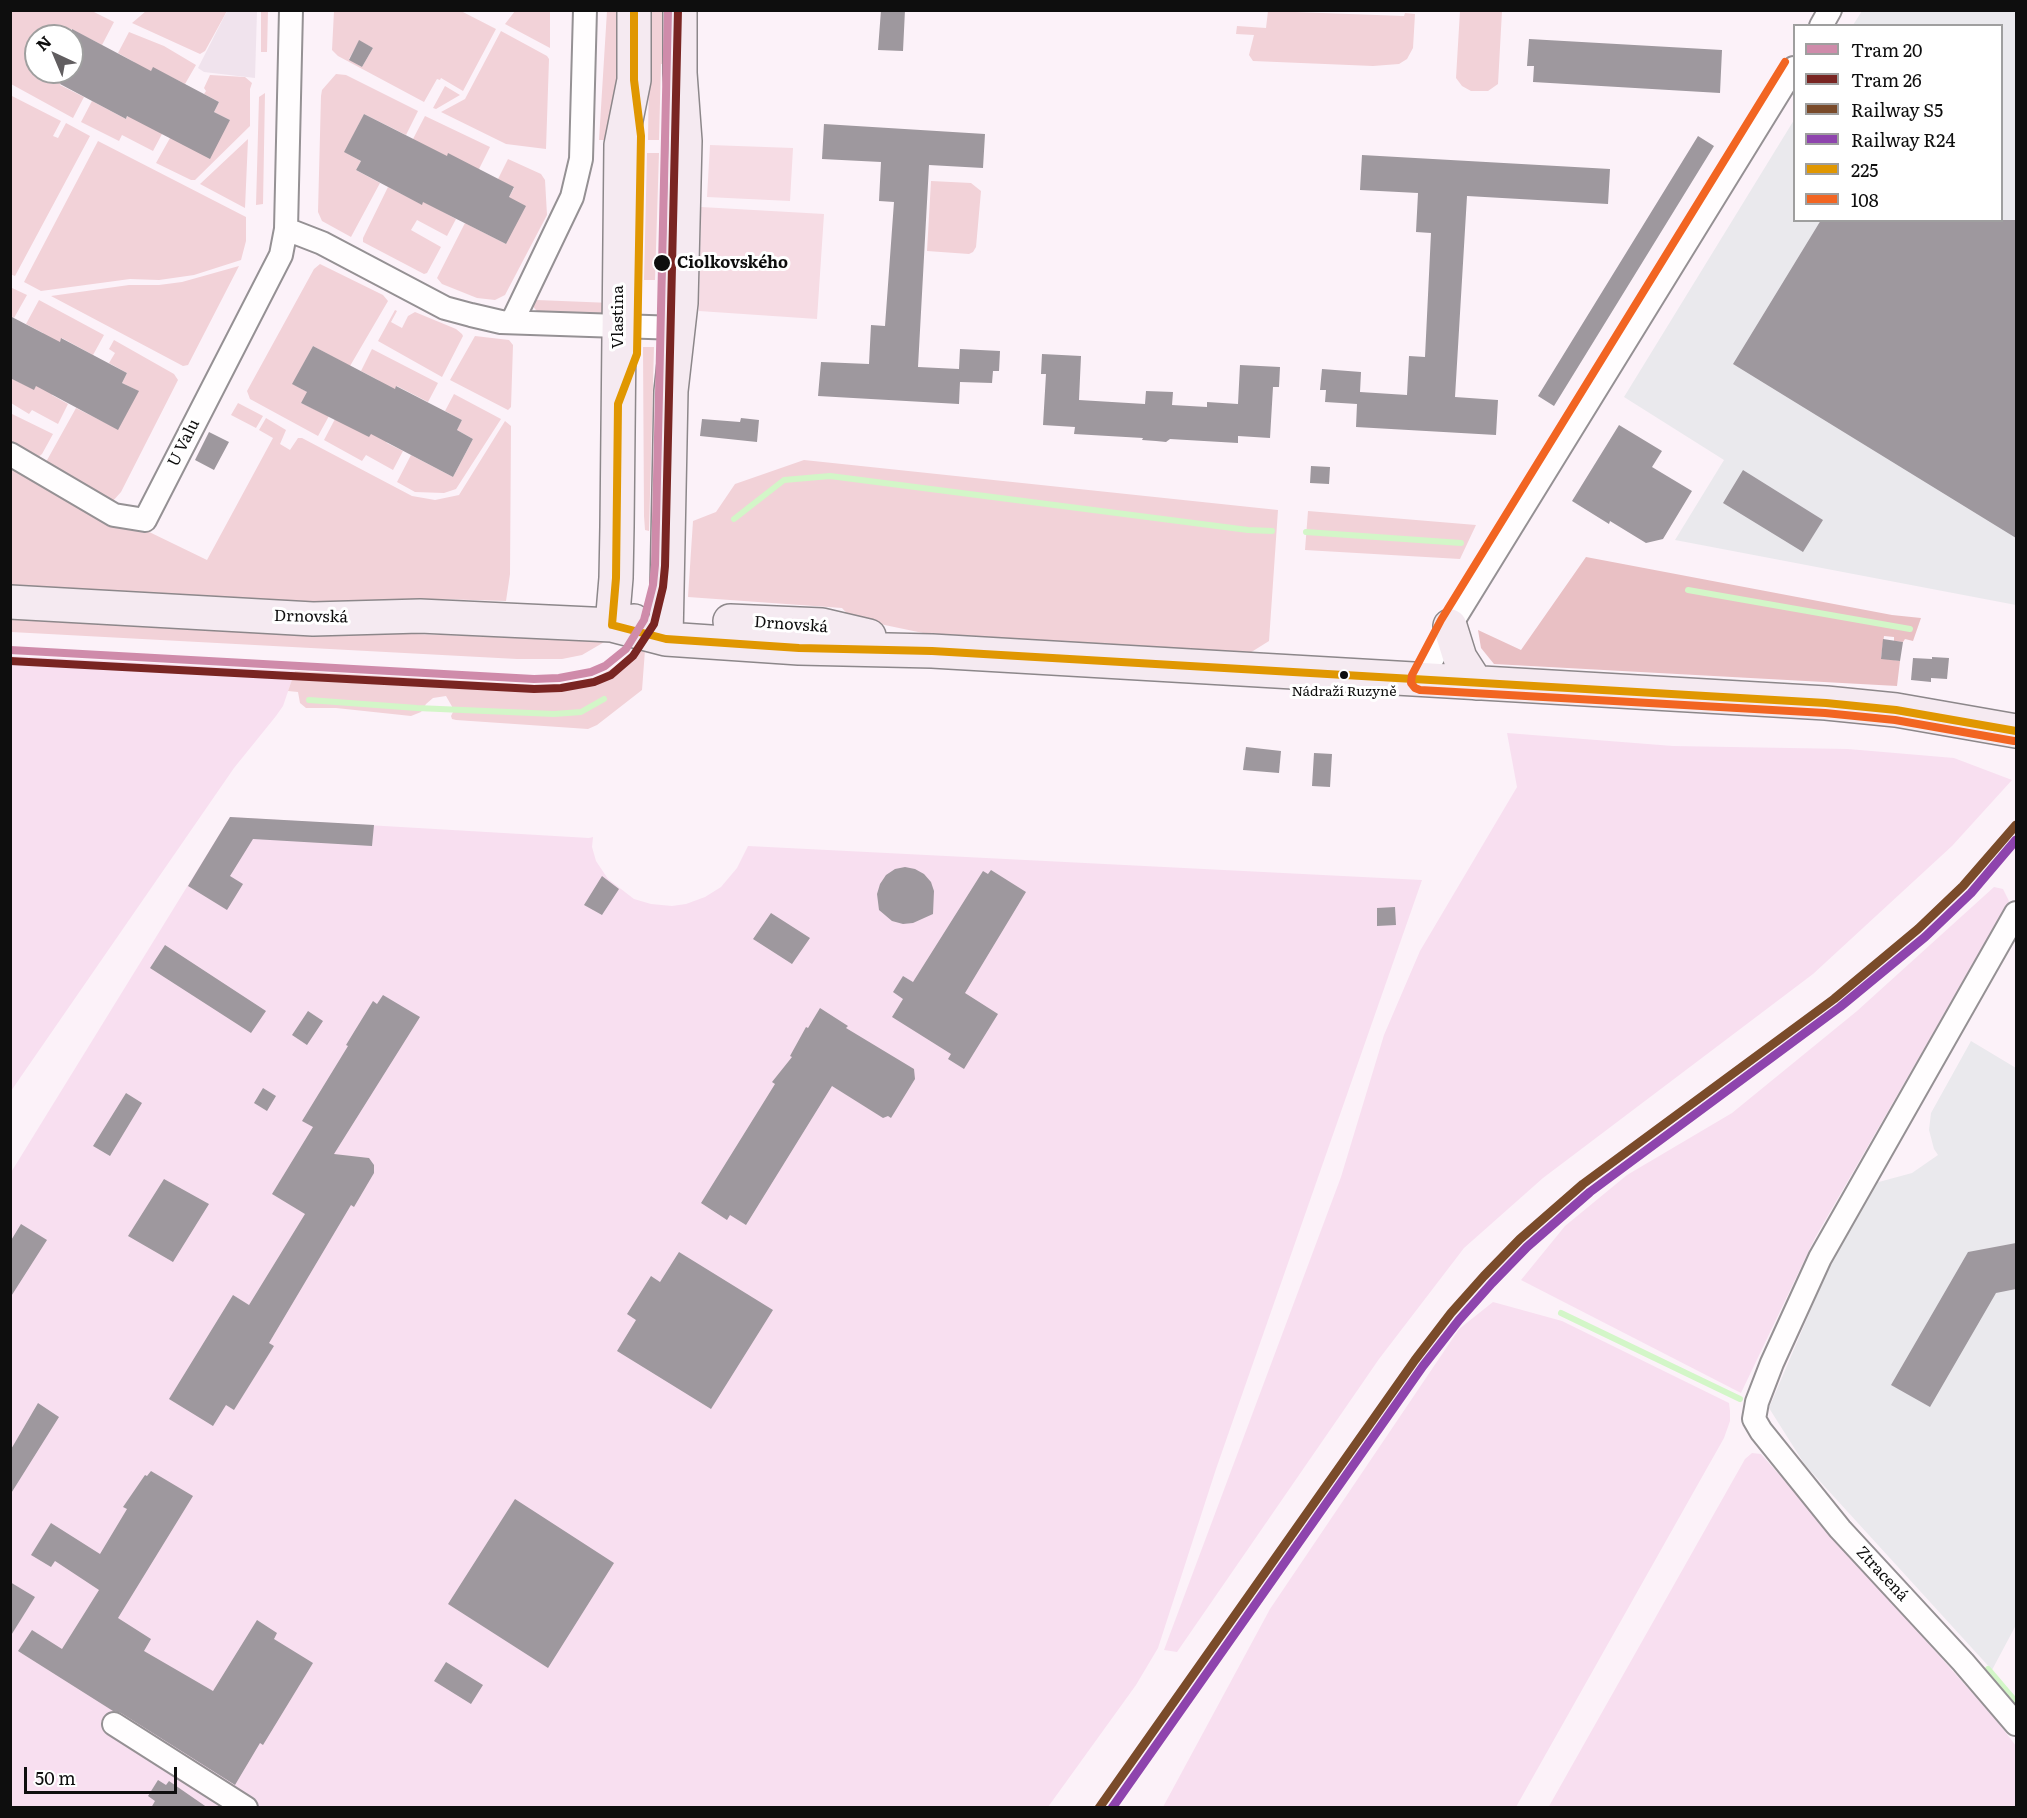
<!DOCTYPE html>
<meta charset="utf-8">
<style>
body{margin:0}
#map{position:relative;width:2027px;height:1818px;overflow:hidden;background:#fcf2f9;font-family:Literata,serif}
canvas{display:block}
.frame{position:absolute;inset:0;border:12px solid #0e0e0e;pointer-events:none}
.legend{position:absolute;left:1793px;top:24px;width:210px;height:198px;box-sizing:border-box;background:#fff;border:2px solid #9f9f9f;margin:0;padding:8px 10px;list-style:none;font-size:18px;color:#0e0e0e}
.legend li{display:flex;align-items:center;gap:12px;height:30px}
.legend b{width:30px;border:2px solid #9f9f9f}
.north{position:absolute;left:24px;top:24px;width:60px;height:60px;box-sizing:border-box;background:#fff;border:2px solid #9f9f9f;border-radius:50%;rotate:316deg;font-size:16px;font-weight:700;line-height:24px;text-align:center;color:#0e0e0e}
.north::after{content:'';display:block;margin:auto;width:21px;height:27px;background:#615e60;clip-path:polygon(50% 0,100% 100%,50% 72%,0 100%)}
.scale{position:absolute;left:24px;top:1767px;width:153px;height:27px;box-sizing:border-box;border:3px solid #0e0e0e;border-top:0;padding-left:8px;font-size:18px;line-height:21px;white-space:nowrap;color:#0e0e0e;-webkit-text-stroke:4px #fff;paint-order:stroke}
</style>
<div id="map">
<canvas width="2027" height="1818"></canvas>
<div class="frame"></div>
<ul class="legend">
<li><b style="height:8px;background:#cf8baa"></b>Tram 20</li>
<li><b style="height:8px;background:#792522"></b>Tram 26</li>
<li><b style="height:8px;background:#7a4b2a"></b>Railway S5</li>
<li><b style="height:8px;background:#8e44ad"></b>Railway R24</li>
<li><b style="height:8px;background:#e09701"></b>225</li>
<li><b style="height:8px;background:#f26522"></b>108</li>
</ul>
<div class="north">N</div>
<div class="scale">50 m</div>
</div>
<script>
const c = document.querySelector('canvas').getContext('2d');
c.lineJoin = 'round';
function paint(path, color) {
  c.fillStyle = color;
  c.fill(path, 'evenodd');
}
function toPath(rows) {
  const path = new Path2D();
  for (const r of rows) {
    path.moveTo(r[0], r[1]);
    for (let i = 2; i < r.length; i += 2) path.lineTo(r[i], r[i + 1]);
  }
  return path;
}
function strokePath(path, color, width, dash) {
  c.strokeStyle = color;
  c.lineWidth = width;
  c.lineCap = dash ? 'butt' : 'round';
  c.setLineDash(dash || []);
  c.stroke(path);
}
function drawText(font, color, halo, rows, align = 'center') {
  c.font = font + ' Literata,serif';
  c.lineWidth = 6;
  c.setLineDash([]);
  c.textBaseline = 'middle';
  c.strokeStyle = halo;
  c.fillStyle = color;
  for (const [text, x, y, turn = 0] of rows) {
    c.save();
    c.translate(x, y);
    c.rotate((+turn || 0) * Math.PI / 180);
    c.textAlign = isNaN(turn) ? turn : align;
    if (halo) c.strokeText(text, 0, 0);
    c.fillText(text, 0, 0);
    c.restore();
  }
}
paint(toPath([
 [1862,11,2016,11,2016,605,1675,540,1724,460,1624,397,1794,120,1794,220,2002,220,2002,26,1853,25],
 [1971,1041,2016,1068,2016,1625,1992,1670,1805,1465,1769,1408,1831,1262,1875,1183,1912,1173,1938,1155,1934,1149,1929,1130,1931,1113]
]), '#eae9ed');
paint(toPath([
 [11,656,295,671,283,706,276,716,234,768,11,1091],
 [1507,733,1673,746,1848,749,1954,758,2012,780,1952,846,1813,974,1543,1178,1464,1248,1379,1359,1177,1652,1164,1650,1341,1177,1384,1035,1420,951,1517,787],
 [230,817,589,838,593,837,592,847,596,861,608,879,634,899,651,904,672,906,686,904,705,897,721,887,737,868,748,846,1422,880,1216,1469,1158,1648,1136,1685,1048,1807,11,1807,10,1174],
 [1994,887,2003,889,2009,901,1815,1238,1741,1393,1521,1280,1565,1226,1627,1175,1732,1113,1857,1011],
 [1493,1302,1562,1321,1729,1403,1730,1411,1730,1421,1724,1438,1516,1807,1163,1807,1270,1609,1459,1329],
 [1752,1453,1761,1454,1997,1721,2016,1746,2016,1807,1548,1808,1745,1459]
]), '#f8dff0');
paint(toPath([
 [10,11,92,11,114,22,102,45,69,28,65,36,36,36,36,72,60,72,65,75,60,85,84,97,73,118,11,84],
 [146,11,227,11,205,51,200,54,132,23],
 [261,11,268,11,267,52,261,52],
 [334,11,461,11,496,29,463,91,441,78,440,80,437,79,424,102,338,56,332,50],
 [359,41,373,48,362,67,349,59],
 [515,11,550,11,550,48,505,24],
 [607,11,619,11,616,140,599,140],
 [642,11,670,11,669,64,661,64,659,140,648,140,649,66],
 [1268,11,1404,16,1405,13,1415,14,1413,48,1407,59,1399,64,1373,66,1253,61,1249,55,1254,35,1236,34,1237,26,1266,28],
 [1460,11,1502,11,1498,84,1488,91,1471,91,1462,86,1456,78],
 [501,31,547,56,549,59,546,149,506,144,441,112,465,99],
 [129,32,164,46,196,65,185,84,153,68,146,80,134,62,118,53],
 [336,74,346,75,418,111,406,135,364,114,345,152,361,161,356,170,380,183,351,237,322,221,318,212,321,96,322,90],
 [210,75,245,77,252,83,250,89,250,126,195,180,191,180,156,163,170,138,230,120,214,112,219,102,204,94,206,91,204,88],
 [445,86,460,95,436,109,433,108],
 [265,93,263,204,256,205,259,97],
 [10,95,61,121,53,136,58,138,66,123,90,136,15,276,10,274],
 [92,101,126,119,133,106,162,134,153,151,122,135,119,141,81,122],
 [425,116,490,147,479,169,442,166,413,139],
 [248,139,245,208,200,184],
 [98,141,246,217,246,241,241,260,194,275,159,280,130,279,41,291,24,282],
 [647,153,659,153,655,280,644,280],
 [508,159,541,174,545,180,547,215,505,295,495,300,477,298,442,284,437,278,465,223,506,244,509,197,514,188,498,179],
 [931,181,971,183,981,191,976,247,973,252,969,254,927,251],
 [388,187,421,204,428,192,440,210,456,219,447,236,417,220,411,230,441,247,427,273,424,274,363,242,363,238],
 [320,264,383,295,388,301,350,366,313,346,293,384,309,393,301,403,329,416,318,436,250,399,247,391,314,269],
 [239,266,188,365,183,366,51,296,129,285,159,285,182,282],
 [10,287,27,295,14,318,11,316],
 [39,300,104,335,93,355,62,338,55,351,38,343,43,333,26,324],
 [537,300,611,303,608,315,539,314,532,305],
 [395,310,397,311,391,322,402,328,408,316,415,312,456,329,462,334,463,336,442,377,378,341],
 [475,336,509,340,513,345,511,407,508,410,450,380],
 [114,340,174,374,178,380,121,492,112,502,47,465,46,462,76,408,118,429,138,391,122,383,127,373,109,363,115,353,109,349],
 [643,347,654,347,649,531,645,530,644,516],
 [372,349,438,383,428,402,397,386,390,399,378,380,361,371],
 [41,377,57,385,52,395,68,404,58,424,32,410,29,414,11,403,10,378,34,389],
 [454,394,501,419,456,489,444,493,415,492,397,482,411,455,453,477,473,439,457,430,462,420,445,411],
 [238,403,263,416,256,428,231,415],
 [10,413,53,434,42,454,37,458,11,447],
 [266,418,286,430,280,444,290,450,298,438,302,438,412,496,435,500,459,495,505,421,511,426,510,574,506,601,439,599,334,604,11,589,11,465,207,560,273,438,259,430],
 [335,419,376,424,387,443,403,451,393,470,366,455,362,461,324,440],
 [804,460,1278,510,1269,641,1245,656,947,638,851,618,842,608,688,597,693,521,716,512,735,484],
 [1308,511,1476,525,1460,559,1305,550],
 [10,614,305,630,606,641,582,655,562,659,517,659,11,632],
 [640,643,645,650,642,690,597,725,588,729,456,720,452,719,451,716,454,710,446,696,433,698,426,704,421,712,411,716,336,708,306,708,300,703,298,692,288,691,295,671,557,686,590,680,601,675,621,663]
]), '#f2d2d8');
paint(toPath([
 [1586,557,1892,615,1921,618,1913,641,1905,639,1903,642,1894,641,1894,637,1884,636,1881,658,1900,661,1897,686,1494,664,1481,648,1478,630,1521,650]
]), '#e9c0c4');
paint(toPath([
 [710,145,793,148,790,201,707,197],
 [701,207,824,214,817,319,699,311]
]), '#f6dce4');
paint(toPath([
 [227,11,257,11,255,78,204,72,198,68]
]), '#f0e3ed');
strokePath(toPath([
 [734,519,784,480,830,476,1248,530,1272,531],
 [1306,532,1461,543],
 [1688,590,1910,629],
 [309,700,417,708,554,714,581,712,604,699],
 [1561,1313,1740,1399],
 [1988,1669,2016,1702]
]), '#d3f6c8', 6);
paint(toPath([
 [881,10,905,10,903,51,878,50],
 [72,29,151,71,153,67,219,102,214,112,230,120,210,159,127,116,126,119,60,84,66,72,72,72],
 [1529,39,1722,50,1720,93,1533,82,1534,66,1527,66],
 [359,40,373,48,362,67,349,60],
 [364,114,447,156,448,153,514,187,509,197,526,206,506,244,423,202,422,205,356,170,361,161,344,152],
 [824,124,985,134,983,168,929,165,918,367,959,369,960,349,1000,351,999,371,993,371,992,383,960,382,959,404,818,396,821,362,869,364,871,325,885,326,894,202,879,201,881,162,822,159],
 [1698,136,1714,146,1554,406,1538,396],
 [1362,155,1610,169,1608,204,1467,196,1455,397,1498,400,1496,435,1356,427,1357,404,1325,402,1326,390,1320,390,1322,369,1361,372,1360,392,1407,395,1409,356,1425,357,1431,233,1416,232,1418,193,1360,190],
 [1821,220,2016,220,2016,538,1733,364],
 [10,316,60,342,61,338,127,373,122,383,139,391,118,430,36,386,34,390,10,378],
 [313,346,395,389,396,386,462,420,457,430,473,439,453,477,371,434,369,437,301,403,307,392,292,384],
 [1042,354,1081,356,1079,400,1145,404,1146,391,1173,392,1172,405,1207,407,1207,402,1238,404,1240,365,1280,367,1279,387,1273,387,1270,438,1238,436,1238,443,1170,439,1166,442,1156,441,1142,440,1143,438,1074,434,1075,427,1043,425,1046,374,1041,374],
 [741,418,759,420,757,442,700,436,702,419,740,422],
 [1619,425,1662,451,1652,467,1692,491,1663,539,1646,543,1610,521,1609,524,1572,501],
 [209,432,229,442,214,470,195,460],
 [1311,466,1330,467,1329,484,1310,483],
 [1743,470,1823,520,1803,552,1723,503],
 [1883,639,1903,642,1900,661,1881,659],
 [1932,657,1949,658,1947,679,1931,678,1931,682,1911,680,1913,658,1932,659],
 [1246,747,1281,751,1279,773,1243,770],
 [1314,753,1332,754,1330,787,1312,786],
 [230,817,374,825,372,846,253,839,230,876,243,884,227,910,188,886],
 [905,867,915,869,924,874,931,882,934,891,933,914,913,923,903,924,892,921,879,910,877,894,880,884,886,875,895,869],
 [991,870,1026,892,965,993,998,1014,964,1069,948,1059,951,1054,892,1017,903,999,893,992,903,976,913,982,983,871,988,874],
 [602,876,619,889,602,915,584,905],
 [1395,907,1396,925,1377,926,1377,908],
 [771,913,810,938,792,964,753,939],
 [165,945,266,1011,251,1033,150,968],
 [383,995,420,1017,334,1154,369,1158,374,1165,374,1173,354,1207,351,1205,269,1343,274,1346,234,1410,226,1405,213,1426,169,1399,233,1295,249,1305,305,1214,272,1194,313,1127,302,1121,348,1046,346,1045,373,1001,377,1004],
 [820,1008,848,1026,846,1028,914,1069,915,1079,891,1118,888,1116,883,1118,832,1086,746,1225,730,1215,727,1220,701,1203,775,1084,772,1082,792,1057,790,1056,806,1027,808,1028],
 [308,1011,323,1021,307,1045,292,1035],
 [263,1088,276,1096,267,1111,254,1103],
 [126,1093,142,1103,110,1156,93,1146],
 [164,1179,209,1204,173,1262,128,1236],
 [21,1224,47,1240,10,1298,10,1242],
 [2016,1243,2016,1289,1996,1293,1930,1407,1891,1385,1968,1252],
 [679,1252,773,1310,711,1409,617,1351,636,1320,627,1314,651,1276,660,1282],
 [38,1403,59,1417,10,1495,10,1451],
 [151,1471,193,1496,118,1618,151,1639,144,1651,213,1691,257,1620,277,1633,274,1639,313,1663,263,1745,260,1743,235,1785,121,1713,113,1711,18,1651,32,1630,62,1649,99,1590,55,1561,51,1567,31,1555,51,1523,100,1554,127,1509,123,1507,145,1475,147,1476],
 [515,1499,614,1563,548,1668,448,1604],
 [10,1582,35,1597,10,1637],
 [446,1662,483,1685,471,1704,434,1681],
 [158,1780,166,1785,169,1781,208,1808,151,1808,155,1801,148,1796]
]), '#9e989e');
const street = toPath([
 [1821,26,1830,10],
 [286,229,322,243,445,308,471,315,501,322,678,328],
 [512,322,572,197,581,159,585,10],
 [10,454,114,515,145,520,281,255,286,229,291,10],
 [1421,680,1450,626,1794,68],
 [2016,913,1820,1258,1772,1363,1757,1402,1754,1419,1761,1431,1840,1529,1963,1662,2016,1724],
 [114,1724,246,1808]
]);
const secondary = toPath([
 [10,602,313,619,420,616,612,625,634,621],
 [730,621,822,625,869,636],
 [612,625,666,639,799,648,932,651,1826,703,1896,710,2016,731],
 [612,625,616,578,617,527,621,145,634,80,634,10],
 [1450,626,1460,658,1476,683],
 [666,639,671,391,681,303,685,141,680,73,680,10]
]);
strokePath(street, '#959194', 26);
strokePath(secondary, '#8c878a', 36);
strokePath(street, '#fffdfe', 22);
strokePath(secondary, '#f5eaf1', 33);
strokePath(toPath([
 [634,10,634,80,641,136,637,354,618,404,616,578,612,625,666,639,799,648,932,651,1826,703,1896,710,2016,731]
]), '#e09701', 8);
strokePath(toPath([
 [1785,62,1441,620,1412,675,1411,683,1415,688,1420,690,1825,713,1895,720,2014,741]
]), '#f26522', 8);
strokePath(toPath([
 [1099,1808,1415,1360,1451,1313,1484,1276,1520,1239,1583,1184,1834,999,1918,929,1963,886,2016,825]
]), '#7a4b2a', 9);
strokePath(toPath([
 [1112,1808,1423,1366,1459,1320,1492,1283,1527,1247,1590,1192,1840,1007,1925,937,1971,893,2016,840]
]), '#8e44ad', 9);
strokePath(toPath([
 [10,650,534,679,559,678,591,672,605,666,626,649,644,620,653,585,655,565,668,10]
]), '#cf8baa', 8);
strokePath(toPath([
 [10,661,534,689,561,688,594,682,611,675,633,656,654,624,663,587,665,566,678,10]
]), '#792522', 8);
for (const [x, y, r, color] of [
 [662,263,9,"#0e0e0e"],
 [1344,675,5,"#0e0e0e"]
]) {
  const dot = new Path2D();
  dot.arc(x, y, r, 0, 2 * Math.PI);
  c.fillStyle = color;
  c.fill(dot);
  strokePath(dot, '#fff', 2);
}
drawText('14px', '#0e0e0e', '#fff', [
 ["Nádraží Ruzyně",1344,692]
]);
drawText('bold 16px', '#0e0e0e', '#fff', [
 ["Ciolkovského",677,263]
], 'left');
drawText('16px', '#0e0e0e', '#fff', [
 ["Vlastina",618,317,-90],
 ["U Valu",184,443,-63],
 ["Drnovská",311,617,1],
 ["Drnovská",791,625,4],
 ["Ztracená",1882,1574,47]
]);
</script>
